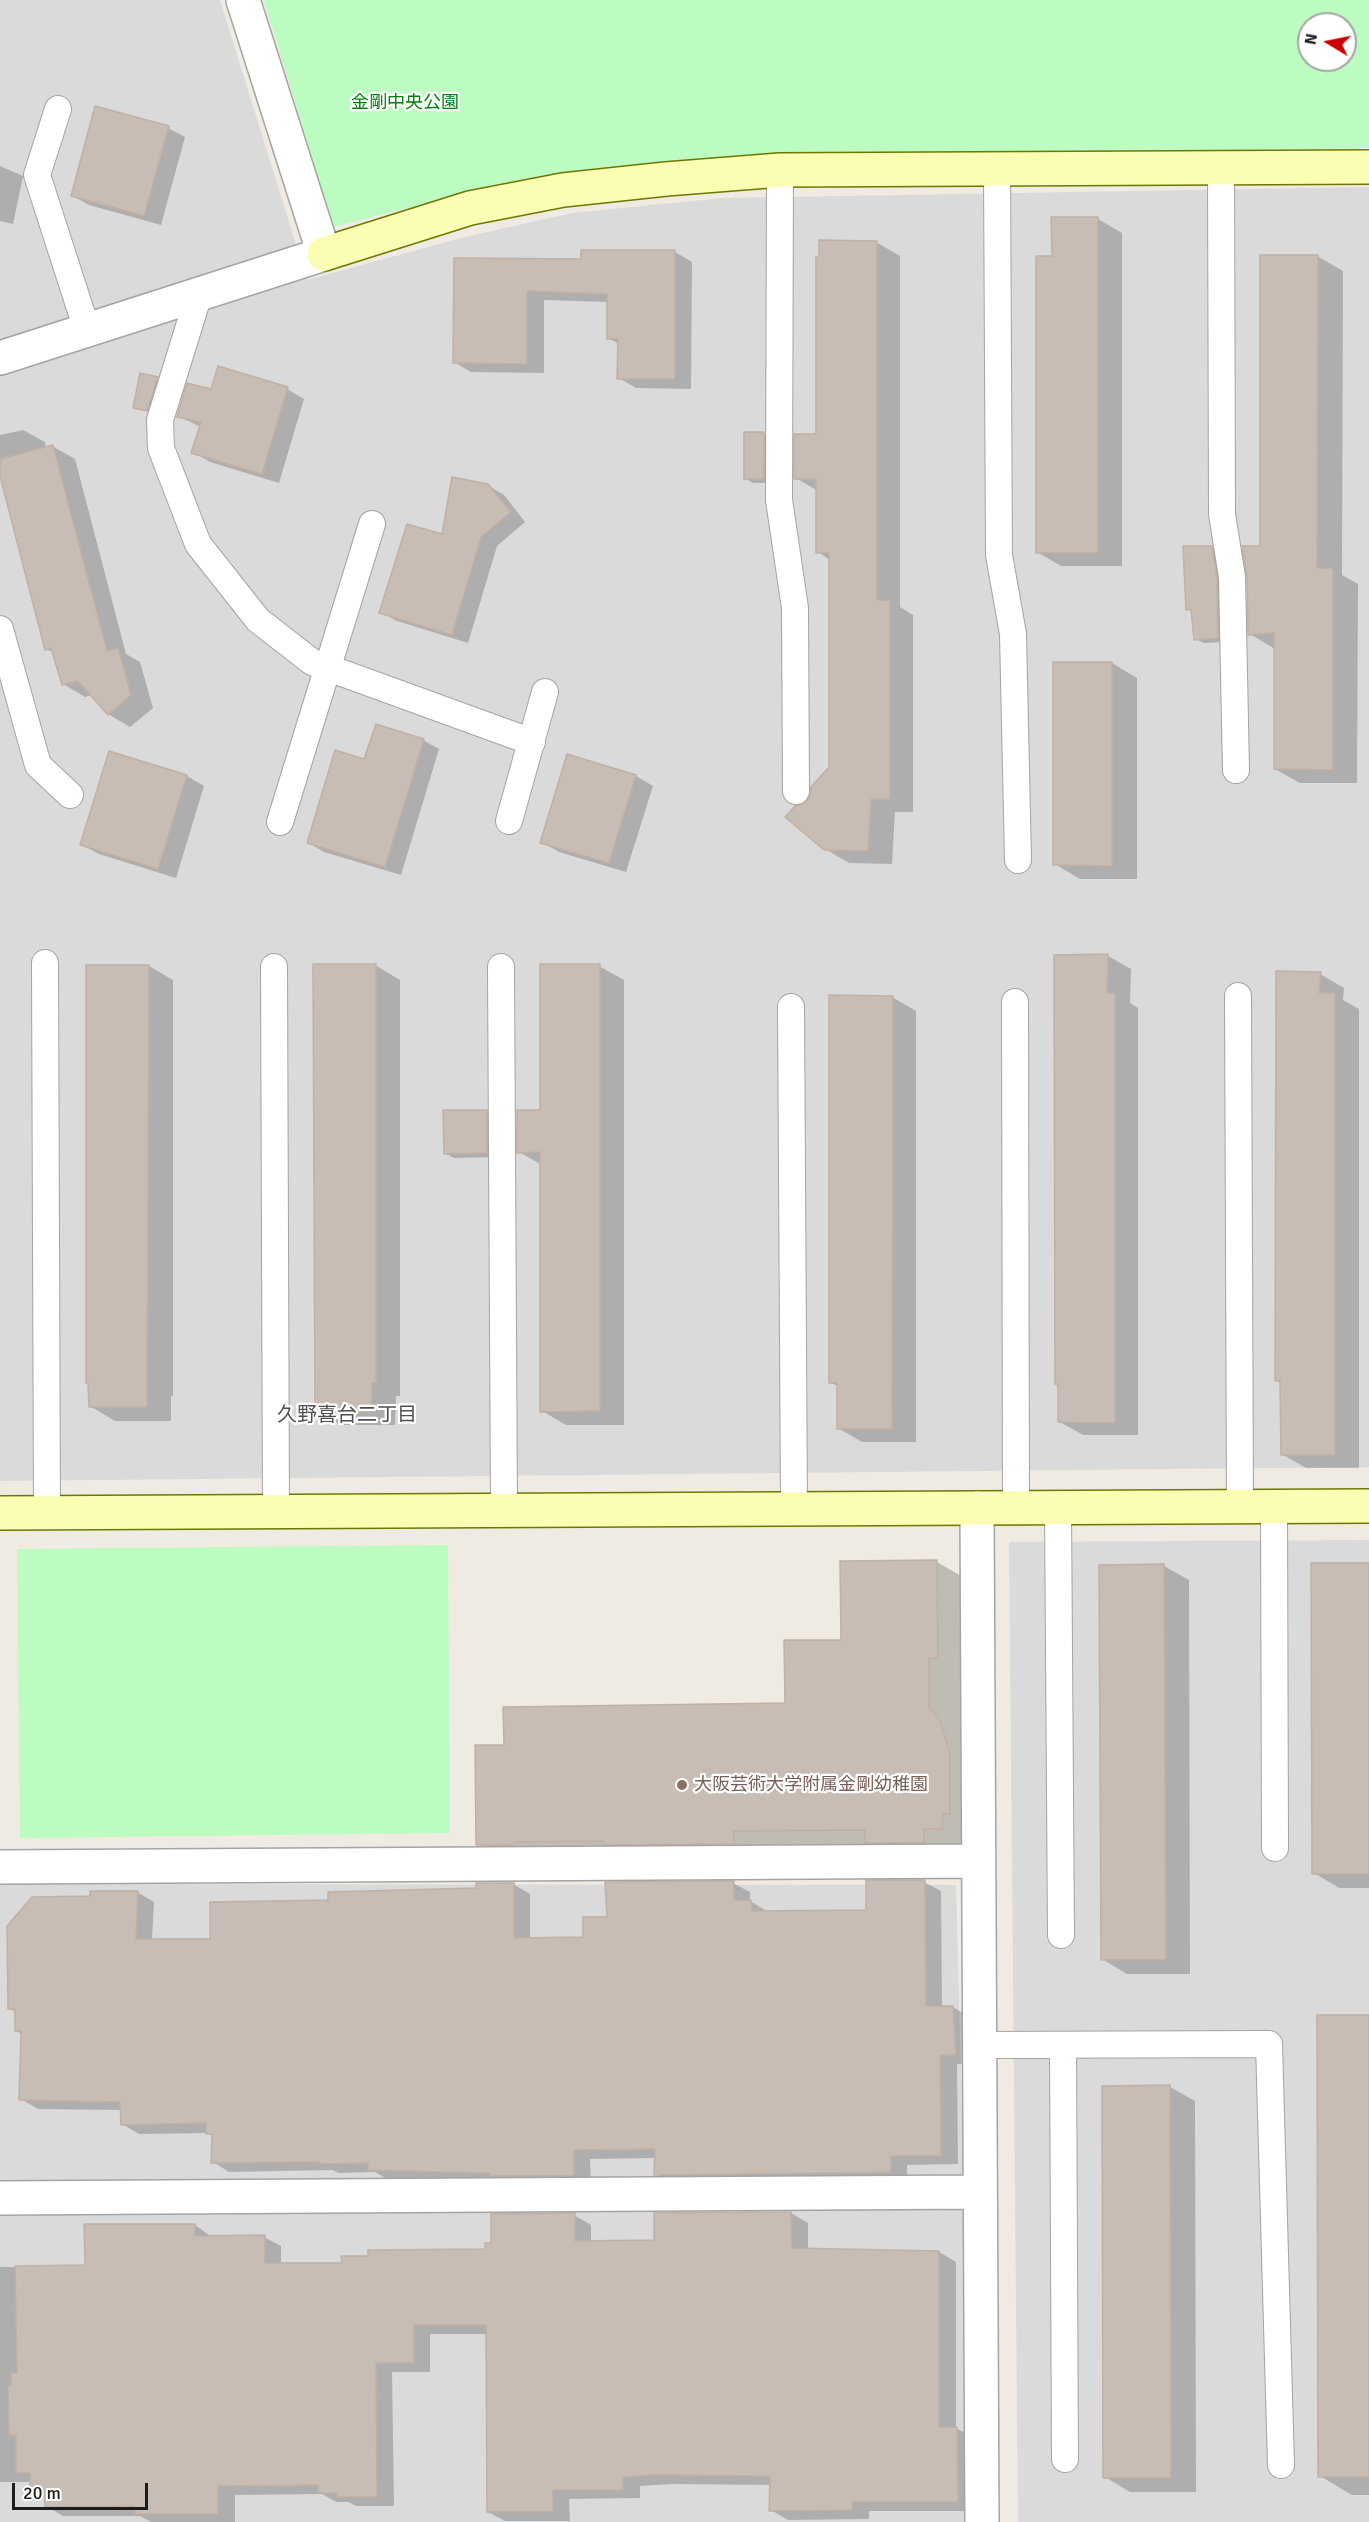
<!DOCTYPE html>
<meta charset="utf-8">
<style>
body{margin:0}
#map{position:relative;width:1369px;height:2522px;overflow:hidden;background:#efebe2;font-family:Signika,sans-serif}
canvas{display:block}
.north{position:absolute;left:1297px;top:12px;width:60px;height:60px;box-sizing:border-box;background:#fff;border:2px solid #a5a5a5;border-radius:50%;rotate:280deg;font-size:16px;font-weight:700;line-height:24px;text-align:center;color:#1d1d1d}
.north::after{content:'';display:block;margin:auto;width:21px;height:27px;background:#ca0002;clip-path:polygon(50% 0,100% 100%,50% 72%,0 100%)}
.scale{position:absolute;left:12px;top:2483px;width:136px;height:27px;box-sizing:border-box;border:3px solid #1d1d1d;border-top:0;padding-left:8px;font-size:18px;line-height:21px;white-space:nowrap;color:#1d1d1d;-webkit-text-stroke:4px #fff;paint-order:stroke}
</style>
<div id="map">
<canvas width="1369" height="2522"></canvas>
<div class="north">N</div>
<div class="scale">20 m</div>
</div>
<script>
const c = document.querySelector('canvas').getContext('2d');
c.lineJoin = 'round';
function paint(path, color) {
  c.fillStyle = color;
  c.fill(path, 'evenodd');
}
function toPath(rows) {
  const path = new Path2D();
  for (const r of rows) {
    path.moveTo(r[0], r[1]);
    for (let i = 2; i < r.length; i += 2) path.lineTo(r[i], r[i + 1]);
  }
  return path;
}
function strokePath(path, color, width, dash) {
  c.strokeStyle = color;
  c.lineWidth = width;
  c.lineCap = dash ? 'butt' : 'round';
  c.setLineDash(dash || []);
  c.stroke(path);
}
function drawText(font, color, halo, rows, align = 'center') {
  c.font = font + ' Signika,"Noto Sans JP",sans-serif';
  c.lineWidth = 4.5;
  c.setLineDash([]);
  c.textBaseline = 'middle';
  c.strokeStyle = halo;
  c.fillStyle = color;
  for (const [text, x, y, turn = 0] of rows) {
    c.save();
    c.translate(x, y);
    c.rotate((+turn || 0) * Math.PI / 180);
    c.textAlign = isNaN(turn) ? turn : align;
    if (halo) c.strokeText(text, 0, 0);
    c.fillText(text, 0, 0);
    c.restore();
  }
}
paint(toPath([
 [0,0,220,0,307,280,465,237,572,213,723,198,1369,187,1369,1467,0,1481],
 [1369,1540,1369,2522,1018,2522,1009,1542],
 [0,1884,956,1885,964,2182,966,2522,0,2522]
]), '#dbdada');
paint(toPath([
 [264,0,1369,0,1369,148,1004,154,778,154,668,162,571,172,499,185,333,227],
 [1309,24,1345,24,1345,60,1309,60],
 [448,1545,450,1833,20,1838,17,1549]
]), '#bcfcc0');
paint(toPath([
 [168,128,185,137,161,225,89,205,72,195],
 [0,166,23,176,13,224,0,221],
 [1098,219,1122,233,1122,566,1061,566,1037,552],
 [876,242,900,256,900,607,913,615,913,812,895,812,892,864,849,863,825,849,804,806,830,767,830,560,818,552,818,491,796,478,818,436],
 [675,252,692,262,691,389,636,388,619,378,619,344,608,338,608,302,544,300,544,373,471,372,454,362,455,260,582,261],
 [1317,256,1343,271,1342,575,1358,584,1357,783,1300,783,1275,769,1275,649,1250,634,1261,547],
 [157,378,165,383,156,414,135,407],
 [287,389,304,399,279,483,210,462,193,452,201,427,178,416,212,390],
 [23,430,45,442,46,448,52,446,75,459,126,654,140,662,153,708,130,727,108,714,92,695,85,697,63,684,54,653,46,649,0,470,0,435],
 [764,434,772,439,772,483,753,483,745,478],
 [487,485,504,495,525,522,497,546,468,643,397,621,381,612],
 [1211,547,1220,552,1226,642,1204,643,1196,639,1193,612,1188,609],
 [1112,663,1137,678,1137,879,1080,879,1055,864],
 [423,740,439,749,401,875,324,852,309,843,365,761],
 [110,753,187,776,204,786,176,878,99,854,82,845],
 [568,756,636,776,653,786,626,872,559,852,542,842],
 [1108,956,1131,969,1130,1003,1138,1008,1138,1435,1083,1435,1060,1422],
 [375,965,400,980,400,1396,396,1396,395,1425,341,1425,317,1411],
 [149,966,173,980,173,1396,171,1396,171,1421,115,1421,90,1406],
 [599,966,624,980,624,1425,566,1425,542,1411,542,1165,519,1152,542,1112],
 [1320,974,1344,988,1343,1000,1359,1009,1359,1468,1306,1468,1282,1454,1281,1383,1277,1380],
 [892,997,916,1011,916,1442,862,1442,838,1428,839,1387,830,1382],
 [486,1112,495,1116,495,1157,454,1158,445,1153],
 [937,1562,968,1580,969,1675,960,1675,960,1726,971,1741,973,1846,508,1863,477,1844,505,1746,786,1705,842,1641],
 [1369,1564,1369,1888,1339,1888,1314,1873],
 [1164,1566,1189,1580,1190,1974,1127,1974,1102,1959],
 [924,1882,941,1891,942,2007,953,2007,970,2017,972,2064,957,2064,958,2164,907,2165,907,2181,673,2184,656,2174,656,2158,590,2159,591,2185,387,2179,375,2172,338,2173,333,2170,229,2172,213,2162,213,2136,208,2133,139,2134,122,2124,122,2110,38,2109,21,2099,22,2034,16,2031,16,2012,9,2008,91,1898,137,1892,154,1902,152,1940,211,1940,329,1901,478,1890,513,1884,530,1894,530,1939,584,1939,609,1918,733,1883,750,1892,750,1901,768,1912,868,1912],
 [1369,2017,1369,2495,1352,2495,1320,2476],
 [1170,2087,1195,2101,1196,2492,1130,2492,1105,2477],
 [791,2213,808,2223,808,2250,939,2252,956,2262,956,2428,974,2438,974,2511,869,2511,869,2519,788,2520,771,2510,771,2485,672,2484,640,2486,640,2498,569,2499,570,2521,505,2521,488,2512,487,2334,430,2334,430,2372,392,2372,394,2506,356,2506,349,2502,336,2502,322,2494,235,2495,235,2522,151,2522,140,2516,63,2516,46,2506,46,2496,32,2488,32,2482,0,2482,0,2267,86,2267,195,2225,212,2237,264,2237,281,2246,281,2265,343,2265,487,2251,493,2244,574,2215,591,2225,591,2242,656,2241]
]), '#0003');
const building = toPath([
 [95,106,169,126,144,216,71,196,95,106],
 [1051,217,1098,217,1098,553,1036,553,1036,256,1052,256,1051,217],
 [819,240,877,241,877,600,890,600,890,799,871,799,868,851,824,850,785,817,795,806,803,804,809,799,811,787,829,767,829,553,816,553,816,479,794,479,794,434,816,434,816,257,819,257,819,240],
 [581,250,675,250,675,379,617,379,618,339,607,339,607,294,527,291,527,364,453,363,454,258,581,259,581,250],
 [1260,255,1318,255,1317,568,1333,568,1333,770,1274,769,1274,633,1248,635,1247,577,1242,546,1260,546,1260,255],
 [218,366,288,387,262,474,191,453,201,422,177,417,187,383,211,389,218,366],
 [140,373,158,377,147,411,133,408,140,373],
 [744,432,764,432,764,479,744,479,744,432],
 [53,445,107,651,118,648,131,695,108,715,78,681,62,685,51,648,45,650,0,476,0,459,53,445],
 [452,477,488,484,511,512,481,537,452,635,379,613,407,524,442,534,452,477],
 [1183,546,1212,546,1217,578,1218,638,1194,640,1191,609,1186,610,1183,546],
 [1053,662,1112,662,1112,866,1053,865,1053,662],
 [376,724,424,739,385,867,307,843,335,750,364,759,376,724],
 [109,751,187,775,158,869,80,845,109,751],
 [567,754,636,775,609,863,540,843,567,754],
 [1108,954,1107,993,1115,993,1115,1423,1058,1422,1058,1384,1055,1384,1054,955,1108,954],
 [313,964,376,964,376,1383,372,1383,371,1412,315,1412,313,964],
 [540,964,600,964,600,1411,540,1412,540,1152,517,1153,517,1110,540,1110,540,964],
 [86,965,149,965,147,1407,89,1407,88,1383,86,1383,86,965],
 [1276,971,1321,972,1319,993,1335,993,1335,1455,1281,1455,1280,1381,1275,1381,1276,971],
 [829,995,893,996,892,1429,837,1429,837,1383,829,1383,829,995],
 [443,1110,487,1110,487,1153,444,1154,443,1110],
 [937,1560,938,1658,929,1658,929,1707,940,1721,950,1753,950,1814,943,1814,942,1829,924,1829,924,1843,865,1843,865,1830,734,1831,734,1844,604,1845,603,1841,514,1842,514,1845,476,1845,475,1745,504,1745,503,1707,785,1703,784,1640,841,1640,840,1561,937,1560],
 [1311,1563,1369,1563,1369,1874,1312,1874,1311,1563],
 [1164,1564,1166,1960,1101,1960,1099,1565,1164,1564],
 [866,1880,925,1880,926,2006,953,2006,956,2055,940,2055,941,2156,891,2156,891,2172,654,2175,655,2149,574,2150,574,2176,490,2176,490,2173,368,2170,368,2163,319,2164,320,2162,211,2163,212,2134,206,2134,206,2123,121,2125,120,2102,19,2100,21,2031,15,2031,15,2009,8,2009,7,1926,32,1897,90,1896,90,1891,138,1891,136,1939,210,1939,210,1902,328,1900,328,1892,476,1888,476,1883,514,1883,514,1938,583,1937,583,1917,607,1917,605,1882,734,1881,734,1900,751,1900,752,1911,866,1910,866,1880],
 [1317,2015,1369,2015,1369,2477,1318,2477,1317,2015],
 [1170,2085,1171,2478,1103,2478,1102,2086,1170,2085],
 [791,2212,792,2248,939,2251,939,2427,957,2427,958,2502,852,2502,852,2510,769,2511,770,2476,654,2475,623,2477,623,2490,553,2490,553,2512,487,2512,486,2325,414,2325,414,2363,376,2363,377,2497,337,2497,337,2493,318,2493,318,2485,218,2486,218,2514,135,2514,134,2506,45,2507,44,2489,30,2489,30,2473,16,2473,16,2435,9,2435,8,2386,11,2386,11,2373,17,2373,15,2266,85,2265,84,2224,195,2224,195,2236,265,2235,265,2263,342,2263,341,2256,368,2256,368,2250,485,2249,485,2243,491,2243,491,2214,575,2213,575,2241,654,2240,654,2213,791,2212]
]);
paint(building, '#c7bdb5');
strokePath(building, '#c1b0a4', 1.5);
const lane = toPath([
 [58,109,37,175,87,330],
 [1221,168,1222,514,1232,577,1236,770],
 [997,169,999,555,1013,634,1018,860],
 [780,170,779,500,795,608,796,791],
 [199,294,160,420,161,448,198,544,258,620,312,662,532,742],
 [0,629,38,765,70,795],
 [509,821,545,692],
 [280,822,372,524],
 [45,963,47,1513],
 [274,967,276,1512],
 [501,967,504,1510],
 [1238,996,1240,1507],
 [1015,1002,1016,1508],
 [791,1007,794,1509],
 [1274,1507,1275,1848],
 [1058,1508,1061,1935],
 [979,2045,1269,2044,1281,2465],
 [1063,2045,1065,2459]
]);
const street = toPath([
 [0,358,324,254,243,0],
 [977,1508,982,2522],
 [0,1867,978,1861],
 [0,2198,980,2192]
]);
const secondary = toPath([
 [324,254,470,208,563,190,666,179,780,170,1369,167],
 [0,1513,1369,1506]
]);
strokePath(lane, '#a4a4a4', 28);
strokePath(street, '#a4a4a4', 36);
strokePath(secondary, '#6c7800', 36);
strokePath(lane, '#fff', 26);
strokePath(street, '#fff', 33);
strokePath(secondary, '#fafdb2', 33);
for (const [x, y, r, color] of [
 [682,1785,6,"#8d6e63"]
]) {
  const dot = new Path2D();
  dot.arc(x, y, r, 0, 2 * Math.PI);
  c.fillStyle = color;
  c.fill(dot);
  strokePath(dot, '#fff', 2);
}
drawText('18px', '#05810e', '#fff', [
 ["金剛中央公園",405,103]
]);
drawText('18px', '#785e54', '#fff', [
 ["大阪芸術大学附属金剛幼稚園",694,1785]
], 'left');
drawText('20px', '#505050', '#fff', [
 ["久野喜台二丁目",347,1416]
]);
</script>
